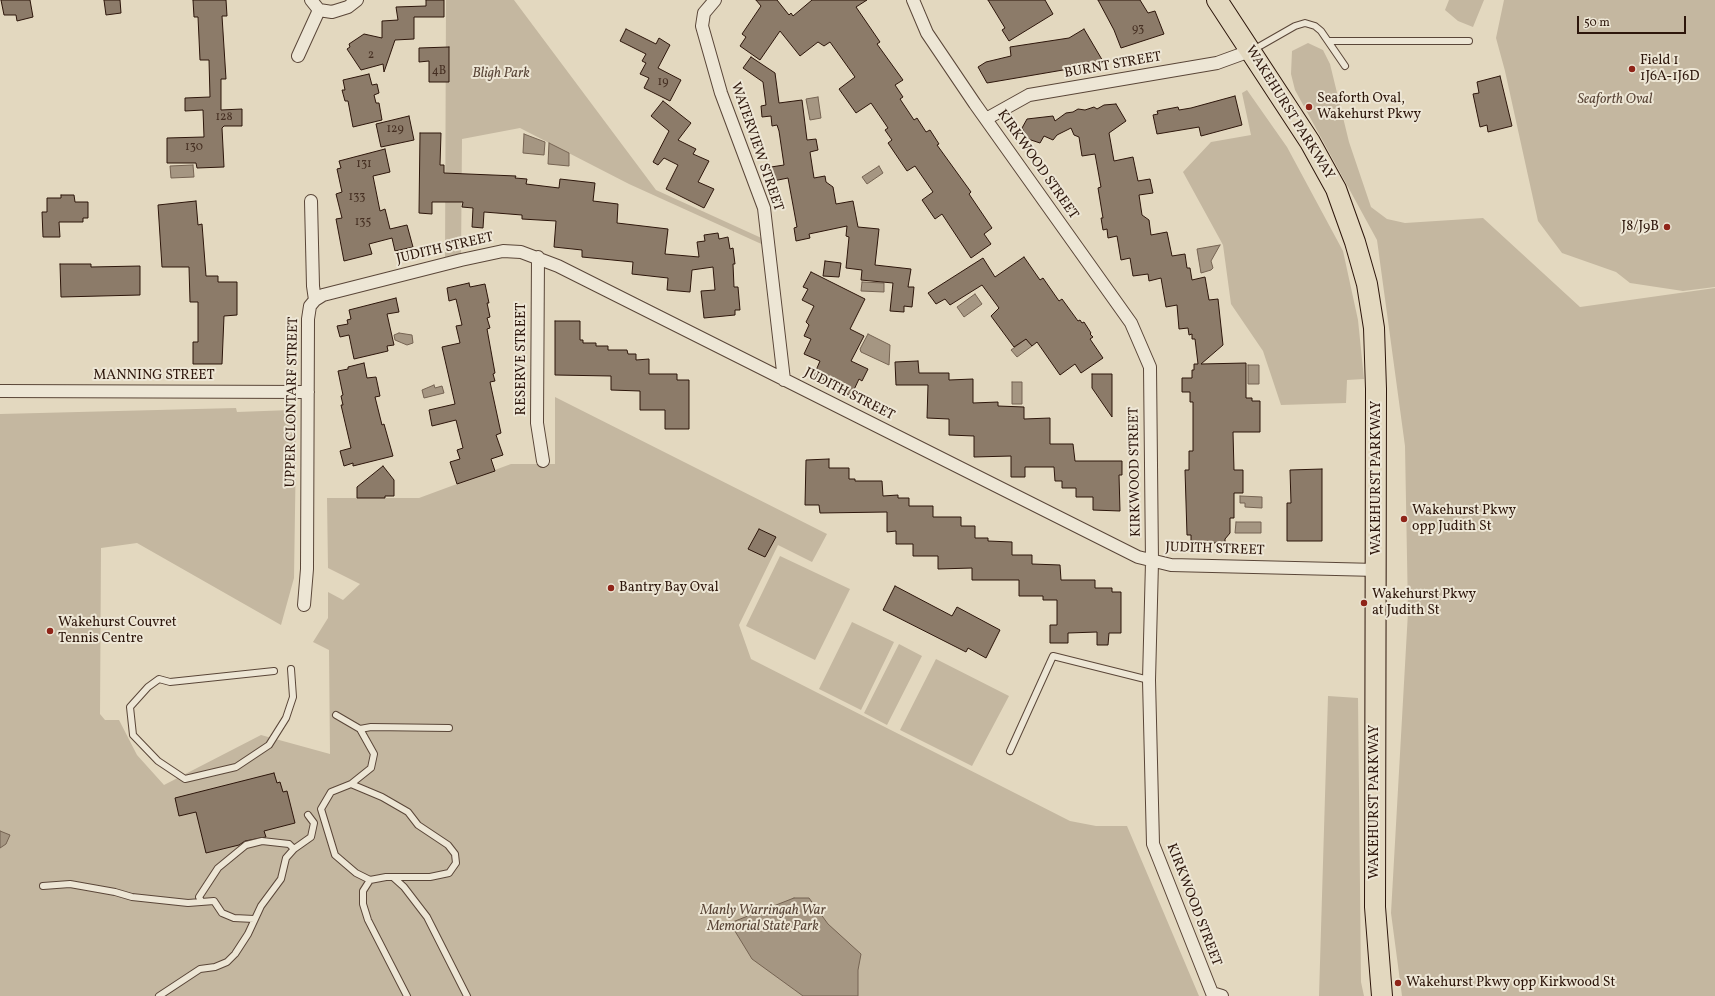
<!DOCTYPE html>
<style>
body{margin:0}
#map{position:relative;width:1715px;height:996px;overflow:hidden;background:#e3d8bf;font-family:Vollkorn,serif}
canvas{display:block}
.scale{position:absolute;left:1577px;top:16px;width:109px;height:18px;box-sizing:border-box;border:2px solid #2d160b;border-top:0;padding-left:5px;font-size:12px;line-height:14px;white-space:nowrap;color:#2d160b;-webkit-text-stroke:3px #ede6d5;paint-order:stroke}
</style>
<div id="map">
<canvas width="1715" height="996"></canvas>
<div class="scale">50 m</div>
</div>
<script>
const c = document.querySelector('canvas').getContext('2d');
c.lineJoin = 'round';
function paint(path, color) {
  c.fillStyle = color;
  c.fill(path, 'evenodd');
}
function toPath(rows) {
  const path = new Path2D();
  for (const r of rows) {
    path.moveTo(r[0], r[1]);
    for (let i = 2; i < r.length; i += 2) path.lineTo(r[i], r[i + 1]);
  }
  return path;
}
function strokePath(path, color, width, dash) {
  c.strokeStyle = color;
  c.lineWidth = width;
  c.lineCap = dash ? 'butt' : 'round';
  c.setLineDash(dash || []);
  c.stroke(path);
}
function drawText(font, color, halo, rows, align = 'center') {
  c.font = font + ' Vollkorn,serif';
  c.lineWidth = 4;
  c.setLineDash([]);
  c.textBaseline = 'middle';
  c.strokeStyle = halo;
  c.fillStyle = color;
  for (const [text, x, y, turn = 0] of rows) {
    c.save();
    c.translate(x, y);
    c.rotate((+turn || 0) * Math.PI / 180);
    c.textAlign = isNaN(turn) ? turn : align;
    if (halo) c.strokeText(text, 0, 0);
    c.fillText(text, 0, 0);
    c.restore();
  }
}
paint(toPath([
 [446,0,514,0,656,190,768,241,768,247,629,184,520,128,462,139,461,260,445,264],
 [1449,0,1484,0,1473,27,1458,21,1445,10],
 [1504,0,1715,0,1715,287,1683,291,1630,283,1616,272,1562,253,1538,221,1505,71,1496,38],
 [1308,43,1323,50,1330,64,1349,142,1371,207,1387,219,1405,223,1483,218,1580,307,1715,288,1715,996,1402,996,1391,913,1408,612,1405,446,1377,240,1295,90,1291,74,1292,51],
 [1247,90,1287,147,1343,251,1358,320,1364,379,1347,380,1346,403,1281,405,1263,351,1231,304,1223,245,1183,172,1211,142,1251,135,1242,93],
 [555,397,827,534,812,562,778,545,739,625,751,659,1070,821,1096,826,1127,826,1199,996,0,996,0,414,236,408,237,412,291,410,296,445,294,578,281,625,137,543,101,548,100,714,105,720,119,720,137,755,164,785,261,735,330,754,329,650,313,642,328,618,328,592,343,600,360,584,328,568,327,498,419,498,511,464,555,464],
 [780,556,850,589,815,660,746,626],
 [852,622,894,642,861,710,819,689],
 [899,644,922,656,887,725,864,713],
 [936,659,1009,696,972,766,900,730],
 [1328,696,1358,698,1361,982,1364,996,1319,996]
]), '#c4b7a0');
const water = toPath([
 [818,97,821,118,810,120,806,99,818,97],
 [524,134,545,142,544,155,523,153,524,134],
 [549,143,569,153,569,166,548,164,549,143],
 [193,165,194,177,171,178,170,166,193,165],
 [879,166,883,173,867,184,862,177,879,166],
 [1220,245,1211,261,1213,268,1211,270,1201,273,1197,249,1220,245],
 [862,282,884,283,884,292,861,291,862,282],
 [975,294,982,304,964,317,957,307,975,294],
 [399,333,412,335,413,343,407,345,395,340,394,335,399,333],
 [868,334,890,345,889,365,861,352,860,349,868,334],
 [1026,339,1032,346,1017,357,1011,350,1026,339],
 [1248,365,1259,365,1259,384,1248,384,1248,365],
 [1012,382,1022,382,1022,404,1012,404,1012,382],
 [434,385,435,388,442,386,444,393,424,398,422,390,434,385],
 [1240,496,1262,497,1262,508,1245,507,1245,503,1240,503,1240,496],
 [1236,522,1261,522,1261,533,1235,533,1236,522],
 [0,831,10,835,6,844,0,848,0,831],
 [794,898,809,898,828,924,861,954,858,970,858,996,803,996,752,959,730,923,794,898]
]);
paint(water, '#a59682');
strokePath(water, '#756352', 1);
const building = toPath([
 [1,0,30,0,33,17,17,21,16,15,4,15,1,0],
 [104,0,120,0,121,13,106,15,104,0],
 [193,0,226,0,227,16,222,16,226,79,221,79,221,110,242,109,242,126,224,126,222,128,224,167,197,168,196,163,167,163,167,138,204,137,203,110,185,111,185,98,210,97,209,60,200,60,198,17,194,17,193,0],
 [426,0,444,0,444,17,414,17,414,39,395,40,384,72,383,64,361,70,347,49,350,47,349,44,364,34,382,38,382,21,398,20,396,7,426,6,426,0],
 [756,0,777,0,789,15,791,13,793,16,812,0,867,0,856,7,880,42,877,44,903,80,895,85,903,97,900,99,914,120,917,118,926,132,930,130,939,144,937,145,971,192,969,194,992,228,984,234,991,244,971,258,942,214,935,219,922,200,933,192,915,166,907,171,888,143,892,140,885,130,888,128,871,103,856,113,839,89,855,77,830,42,824,46,818,42,800,56,780,31,760,60,740,46,746,37,742,34,761,6,756,0],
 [988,0,1045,0,1053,14,1009,41,1002,30,1005,28,988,0],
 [1098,0,1140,0,1148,13,1155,11,1164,34,1121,48,1114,30,1098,0],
 [626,29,656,44,659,38,670,45,658,68,681,80,670,101,644,88,649,78,640,74,646,63,642,61,646,54,620,41,626,29],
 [1084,29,1104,63,987,83,978,67,986,62,1011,56,1010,47,1069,38,1084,29],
 [449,47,449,82,429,82,429,61,419,62,419,48,449,47],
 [751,57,775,73,779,103,802,100,807,140,816,139,818,150,810,152,814,178,825,176,826,182,833,187,836,204,853,201,858,227,879,229,875,265,911,269,908,287,914,287,912,307,904,306,904,312,890,311,893,283,861,280,862,270,846,268,849,237,846,236,847,226,809,234,810,238,796,241,794,228,797,227,788,178,773,181,771,167,784,165,779,131,777,125,772,126,771,116,762,117,761,106,766,105,763,82,743,68,751,57],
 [369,74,372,85,377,84,379,93,374,95,376,103,379,103,382,120,353,127,348,101,345,101,342,90,345,90,343,80,369,74],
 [1500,76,1512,126,1488,132,1487,125,1480,127,1473,94,1479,93,1477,82,1500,76],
 [1235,96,1242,125,1201,136,1199,127,1157,134,1153,115,1158,114,1157,111,1178,107,1179,110,1191,108,1235,96],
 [663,101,691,123,678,140,696,149,693,154,709,161,698,182,714,189,704,208,666,189,678,165,664,158,658,165,653,162,669,131,651,116,663,101],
 [1116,104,1126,121,1109,133,1114,161,1133,157,1138,181,1150,179,1153,193,1139,195,1142,215,1149,220,1151,235,1167,232,1172,256,1185,254,1187,268,1190,268,1192,280,1205,277,1209,300,1218,299,1223,345,1201,364,1246,363,1246,398,1252,398,1252,401,1260,401,1260,432,1233,432,1234,470,1243,470,1243,493,1234,493,1234,518,1230,518,1230,533,1225,539,1225,543,1191,543,1191,535,1187,535,1185,470,1189,470,1189,451,1193,451,1193,402,1190,402,1190,392,1182,392,1182,378,1192,378,1192,370,1194,370,1194,364,1198,364,1195,339,1192,339,1192,334,1189,335,1188,328,1179,329,1177,305,1166,307,1161,278,1149,281,1148,274,1133,276,1130,258,1121,260,1117,236,1108,238,1107,229,1103,230,1101,218,1103,218,1098,188,1101,187,1095,154,1082,156,1079,137,1074,135,1071,128,1057,135,1053,140,1044,136,1040,143,1031,140,1023,140,1025,133,1022,128,1027,119,1053,116,1055,121,1066,113,1073,112,1078,109,1085,110,1094,107,1097,109,1104,105,1116,104],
 [409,116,414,140,381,147,376,124,409,116],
 [420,133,441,133,440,165,444,165,444,173,516,176,515,178,527,179,526,184,559,188,560,179,595,183,593,201,618,204,617,223,668,229,665,254,699,257,697,242,705,241,704,235,718,233,719,239,728,237,730,249,733,248,735,264,733,264,734,287,738,287,740,310,735,310,735,315,704,318,701,291,715,290,713,267,692,270,690,292,667,290,668,278,632,274,633,262,582,257,582,250,554,247,556,221,522,219,522,215,484,212,483,228,472,227,473,208,462,207,463,202,432,202,432,214,419,213,420,133],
 [385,149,390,172,373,176,380,211,385,209,390,229,407,225,413,247,395,251,392,238,369,244,372,254,344,261,336,219,342,218,336,194,342,192,337,169,341,168,339,161,385,149],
 [61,195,74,195,75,202,88,202,88,218,83,218,83,222,59,222,60,237,43,237,42,212,47,212,47,198,61,198,61,195],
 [196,201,198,225,202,224,206,276,218,276,218,282,237,282,237,315,224,316,222,364,193,364,193,342,198,342,198,302,190,302,189,267,162,267,158,205,196,201],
 [1024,257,1040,280,1043,278,1059,301,1062,299,1078,321,1080,320,1082,323,1084,322,1091,333,1090,334,1093,337,1090,339,1103,358,1081,373,1075,364,1060,375,1037,342,1032,346,1026,339,1014,347,991,316,999,308,982,285,950,305,945,299,936,304,928,293,983,258,995,277,1024,257],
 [825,261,841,263,839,277,823,276,825,261],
 [60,264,91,264,91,267,140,266,140,295,61,297,60,264],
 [811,272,865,299,850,329,864,336,851,361,868,369,862,381,859,379,851,396,840,390,841,388,814,375,820,361,804,354,811,339,804,336,809,325,806,322,814,306,802,300,808,289,803,287,811,272],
 [469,283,470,287,485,284,489,303,487,303,490,317,487,318,490,328,487,329,495,373,493,374,495,381,490,382,501,433,496,435,503,455,491,459,495,471,457,484,450,462,460,459,457,450,463,448,456,420,432,426,429,410,455,404,442,347,460,343,456,326,462,325,456,299,449,301,447,288,469,283],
 [396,298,399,312,387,314,394,345,387,346,388,351,354,359,349,335,340,337,337,326,348,324,347,320,351,319,349,310,396,298],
 [555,321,580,321,580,340,583,340,583,343,596,343,596,346,608,346,608,350,627,350,628,354,636,354,636,360,649,359,649,374,677,374,677,380,689,380,689,429,665,429,665,410,640,410,640,391,611,390,611,376,555,375,555,321],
 [918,361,919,373,949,373,949,380,973,379,973,403,998,402,998,406,1024,407,1024,419,1050,418,1050,444,1073,444,1075,461,1122,461,1122,475,1119,475,1120,511,1093,510,1093,497,1076,497,1076,488,1062,488,1062,481,1055,481,1054,467,1025,467,1025,477,1011,477,1011,456,974,457,974,436,949,435,949,419,927,418,928,385,896,385,895,362,918,361],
 [364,363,367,378,376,377,380,396,375,397,382,425,384,424,393,456,353,466,353,463,344,466,340,451,351,448,341,405,343,405,341,396,343,395,338,371,348,369,348,367,364,363],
 [1092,374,1112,374,1112,417,1092,388,1092,374],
 [829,459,829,468,849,468,849,479,855,479,855,481,882,481,883,496,898,495,898,498,909,498,909,506,933,506,933,517,961,517,961,526,975,526,975,538,988,538,988,541,1012,542,1012,555,1032,555,1032,564,1060,565,1061,580,1095,580,1095,588,1112,588,1112,592,1121,592,1121,633,1109,633,1108,645,1097,645,1097,632,1068,633,1068,643,1050,643,1050,625,1057,625,1057,600,1043,600,1043,596,1019,596,1019,580,972,580,972,568,938,569,938,556,913,556,913,544,896,544,896,531,887,532,887,512,820,513,819,505,805,505,806,460,829,459],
 [383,466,394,480,394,496,385,496,385,498,357,498,357,487,383,466],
 [1322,469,1322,541,1287,541,1287,503,1291,503,1290,470,1322,469],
 [759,529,776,537,765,557,748,549,759,529],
 [895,586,952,616,957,607,1000,630,986,658,968,648,966,652,883,610,895,586],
 [274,773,277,783,280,782,283,792,287,791,295,823,264,831,266,837,245,841,239,845,206,853,196,812,179,816,175,798,274,773]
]);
paint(building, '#8c7b69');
strokePath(building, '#2d160b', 1);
const lane = toPath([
 [1329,41,1469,41],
 [1253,50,1295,26,1305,23,1315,26,1321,31,1345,66],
 [274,671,170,682,159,679,148,687,130,707,133,735,158,761,185,779,236,767,269,745,286,718,293,697,291,669],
 [336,715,360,729,374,754,371,768,351,784],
 [360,729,371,727,449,728],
 [1010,751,1053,656,1149,680],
 [394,878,404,887,427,917,467,996],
 [370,880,356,873,335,855,321,809,331,792,351,784,382,797,408,812,418,825,448,845,455,854,456,863,449,873,430,877,386,877,370,880,363,891,363,904,368,920,407,996],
 [43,886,70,884,115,892,132,897,188,903,214,901,222,913,234,918,254,919],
 [201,901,199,897,218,868,246,845,262,841,289,844,294,849],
 [159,996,200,969,215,967,227,962,235,954,248,934,261,906,281,879,286,858,294,849,311,837,314,823,308,815]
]);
const street = toPath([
 [311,0,319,10],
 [715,0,704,13,702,26,721,93,764,208,784,380],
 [913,0,927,33,975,104,1131,323,1150,367,1152,562,1149,680,1153,844,1212,993,1222,996],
 [319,10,332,12,348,7,357,0],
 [298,56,319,10],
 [986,119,1029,95,1217,63,1250,51],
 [538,257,537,423,543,461],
 [315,300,323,295,461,260,503,251,521,252,558,266,1138,557,1171,565,1377,570],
 [0,391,308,392],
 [304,605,307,569,308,319,310,306,315,300,313,286,311,201]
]);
const primary = toPath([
 [1217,0,1310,142,1336,189,1355,242,1367,284,1374,328,1376,389,1375,907,1382,996]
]);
strokePath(lane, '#5a4638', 8);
strokePath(street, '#5a4638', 14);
strokePath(primary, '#2d160b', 22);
strokePath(lane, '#ede6d5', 6);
strokePath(street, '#ede6d5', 12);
strokePath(primary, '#e3d8bf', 20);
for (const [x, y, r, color] of [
 [1632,69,4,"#8f2418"],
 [1309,107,4,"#8f2418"],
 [1667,227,4,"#8f2418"],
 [1404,519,4,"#8f2418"],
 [611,588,4,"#8f2418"],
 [1364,603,4,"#8f2418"],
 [50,631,4,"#8f2418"],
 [1398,983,4,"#8f2418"]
]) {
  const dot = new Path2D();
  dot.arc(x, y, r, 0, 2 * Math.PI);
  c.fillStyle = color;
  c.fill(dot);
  strokePath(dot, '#ede6d5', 1.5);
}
drawText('12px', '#452f22', null, [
 ["93",1138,30],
 ["2",371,56],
 ["4B",439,72],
 ["19",663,83],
 ["128",224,118],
 ["129",395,130],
 ["130",194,148],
 ["131",364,165],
 ["133",357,198],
 ["135",363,223]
]);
drawText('14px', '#2d160b', '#ede6d5', [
 ["Field 1",1640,61],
 ["1J6A-1J6D",1640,77],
 ["Seaforth Oval,",1317,99],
 ["Wakehurst Pkwy",1317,115],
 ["J8/J9B",1659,227,"right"],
 ["Wakehurst Pkwy",1412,511],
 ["opp Judith St",1412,527],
 ["Bantry Bay Oval",619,588],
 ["Wakehurst Pkwy",1372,595],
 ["at Judith St",1372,611],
 ["Wakehurst Couvret",58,623],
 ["Tennis Centre",58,639],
 ["Wakehurst Pkwy opp Kirkwood St",1406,983]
], 'left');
drawText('14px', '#2d160b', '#ede6d5', [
 ["BURNT STREET",1113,66,-10],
 ["WAKEHURST PARKWAY",1289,113,58],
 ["WATERVIEW STREET",756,147,71],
 ["KIRKWOOD STREET",1037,165,55],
 ["JUDITH STREET",445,249,-13],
 ["RESERVE STREET",522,359,-90],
 ["MANNING STREET",154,376],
 ["JUDITH STREET",849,395,27],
 ["UPPER CLONTARF STREET",293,402,-89],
 ["KIRKWOOD STREET",1136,472,-91],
 ["WAKEHURST PARKWAY",1377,478,-90],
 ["JUDITH STREET",1215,550,2],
 ["WAKEHURST PARKWAY",1375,802,-90],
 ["KIRKWOOD STREET",1193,905,69]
]);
drawText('italic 14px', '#5a4638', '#ede6d5', [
 ["Bligh Park",501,74],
 ["Seaforth Oval",1615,100],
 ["Manly Warringah War",763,911],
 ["Memorial State Park",763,927]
]);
</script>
